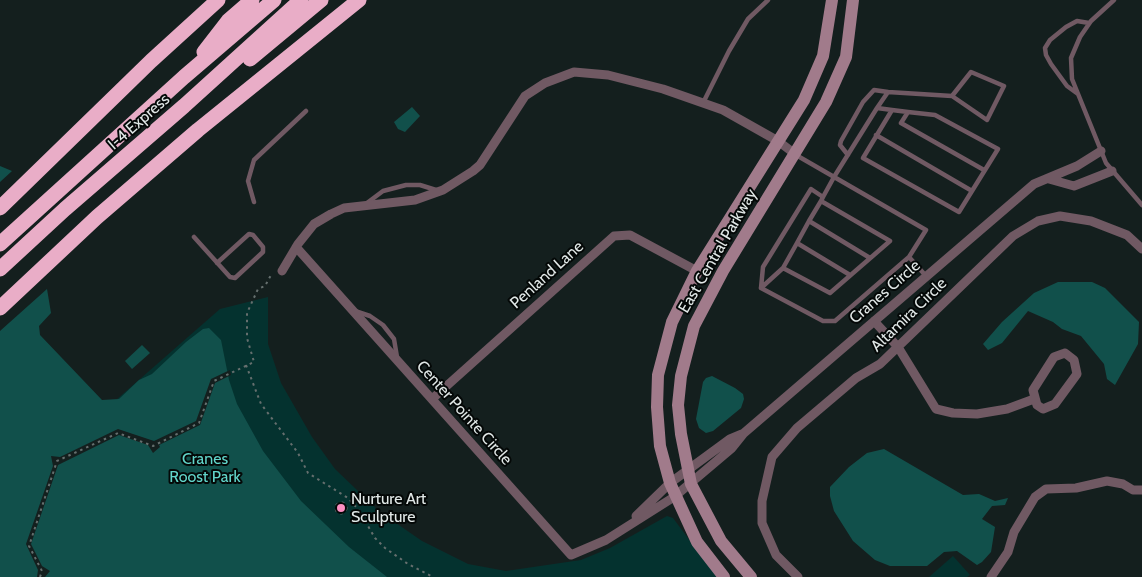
<!DOCTYPE html>
<style>
body{margin:0}
canvas{display:block;background:#141f1e}
</style>
<canvas width="1142" height="577"></canvas>
<script>
const c = document.querySelector('canvas').getContext('2d');
c.lineJoin = 'round';
function paint(path, color) {
  c.fillStyle = color;
  c.fill(path, 'evenodd');
}
function toPath(rows) {
  const path = new Path2D();
  for (const r of rows) {
    if (r.length === 3) {
      path.moveTo(r[0] + r[2], r[1]);
      path.arc(r[0], r[1], r[2], 0, 2 * Math.PI);
      continue;
    }
    path.moveTo(r[0], r[1]);
    for (let i = 2; i < r.length; i += 2) path.lineTo(r[i], r[i + 1]);
  }
  return path;
}
function strokePath(path, color, width, dash) {
  c.strokeStyle = color;
  c.lineWidth = width;
  c.lineCap = dash ? 'butt' : 'round';
  c.setLineDash(dash || []);
  c.stroke(path);
}
function drawText(font, color, halo, rows, align = 'center') {
  c.font = font + ' Cabin,sans-serif';
  c.lineWidth = 4;
  c.setLineDash([]);
  c.textBaseline = 'middle';
  c.strokeStyle = halo;
  c.fillStyle = color;
  for (const [text, x, y, turn = 0] of rows) {
    c.save();
    c.translate(x, y);
    c.rotate((+turn || 0) * Math.PI / 180);
    c.textAlign = isNaN(turn) ? turn : align;
    if (halo) c.strokeText(text, 0, 0);
    c.fillText(text, 0, 0);
    c.restore();
  }
}
paint(toPath([
 [268,297,268,344,281,383,312,437,335,469,380,512,422,541,468,564,506,571,581,560,610,548,667,516,673,518,717,577,0,577,116,400,220,309],
 [953,556,970,575,967,577,929,577]
]), '#04322f');
paint(toPath([
 [412,107,420,116,405,132,398,129,394,122],
 [0,166,12,171,0,182],
 [1058,282,1092,282,1105,288,1139,322,1138,344,1115,385,1107,379,1104,364,1081,336,1062,329,1053,322,1028,311,1002,343,988,350,983,344,1002,322,1034,293],
 [47,289,51,313,39,326,40,335,102,400,119,399,139,380,152,374,186,342,203,329,209,328,221,340,229,380,237,404,263,451,301,501,349,547,387,577,0,577,0,331],
 [142,345,150,353,132,369,125,361],
 [712,376,735,388,743,394,744,399,741,408,713,431,706,433,699,428,696,419,703,382,706,378],
 [884,449,963,495,979,494,995,501,1008,498,1005,505,992,506,982,519,995,527,991,552,982,562,977,565,957,551,944,552,927,566,890,566,875,560,853,541,834,511,830,496,830,487,849,467,867,453]
]), '#11504b');
paint(toPath([
 [230,370,231,375,215,383,200,425,159,445,160,447,153,453,148,445,119,435,58,465,31,544,42,566,50,571,45,577,37,577,38,570,26,544,53,466,51,456,60,457,118,429,154,441,196,421,211,379]
]), '#141f1e');
strokePath(toPath([
 [246,365,261,404,298,453,308,473,348,498,358,509,375,538,385,548,408,564,433,577],
 [341,508,5.5],
 [40,577,42,571,29,546,57,461,118,433,153,446,199,423,214,381,254,362,247,338,247,313,258,289,265,286,271,275]
]), '#656f6e', 2, [2.5, 4]);
strokePath(toPath([
 [1114,0,1091,21,1080,37,1071,58,1072,79,1106,163,1142,205],
 [1078,94,1067,86,1051,64,1046,55,1045,48,1050,40,1066,27,1077,21,1089,23],
 [703,103,729,51,748,19,768,0],
 [877,108,888,92,952,96,971,72,1004,86,987,120,952,96],
 [908,112,901,123,984,170],
 [876,135,972,191],
 [796,155,926,230,909,257,926,276],
 [848,155,840,145,841,141,863,102,874,90,888,92],
 [821,201,890,241,830,293,783,268,797,243,809,221,821,201,823,197,834,177,877,108,892,110,908,112,935,115,998,149,959,212,863,158,892,110],
 [254,202,248,181,254,160,306,111],
 [367,203,383,191,406,185,420,185,436,190],
 [809,221,870,258],
 [194,237,230,277,235,278,263,252,263,247,253,235,249,234,217,263],
 [797,243,850,275],
 [783,268,761,288,823,321,835,321,909,257],
 [761,288,763,267,811,189,823,197],
 [355,311,370,316,383,325,394,339,397,357]
]), '#705963', 4.5);
strokePath(toPath([
 [1049,179,1074,186,1112,171],
 [296,247,571,555,606,540,674,497,732,448,744,433,1034,184,1077,166,1101,151],
 [282,271,298,244,314,224,331,214,344,208,415,200,443,190,473,171,480,165,525,96,545,83,574,72,608,75,663,89,723,110,778,141,795,154],
 [874,321,898,347,936,409,953,413,977,414,1007,409,1034,399],
 [1065,353,1074,360,1077,374,1055,404,1043,409,1037,405,1033,390,1054,357,1065,353],
 [432,399,614,236,630,235,697,271],
 [636,516,670,483,730,439,742,434],
 [798,577,776,555,762,523,762,501,772,457,797,428,856,378,880,364,1013,236,1038,221,1060,216,1091,221,1127,235,1142,249],
 [991,577,1008,552,1014,532,1035,497,1046,489,1076,488,1107,481,1123,484,1133,490,1142,490]
]), '#705963', 9);
strokePath(toPath([
 [724,577,697,542,670,483,660,446,657,407,658,375,672,322,697,271,804,100,823,56,832,0],
 [751,577,721,541,691,484,681,434,678,405,681,376,694,326,723,271,826,102,846,57,853,0]
]), '#a17b8b', 12);
strokePath(toPath([
 [204,52,228,21,252,0],
 [250,59,321,0],
 [0,208,151,61,218,0],
 [0,244,184,77,274,0],
 [0,269,65,209,184,106,301,0],
 [0,308,97,217,198,130,359,0]
]), '#e9adc7', 15);
for (const [x, y, r, color] of [
 [341,508,5,"#fc8fc2"]
]) {
  const dot = new Path2D();
  dot.arc(x, y, r, 0, 2 * Math.PI);
  c.fillStyle = color;
  c.fill(dot);
  strokePath(dot, '#040807', 2);
}
drawText('16px', '#e1e8e7', '#040807', [
 ["I-4 Express",139,122,-41],
 ["East Central Parkway",718,251,-60],
 ["Penland Lane",547,275,-42],
 ["Cranes Circle",885,292,-41],
 ["Altamira Circle",909,315,-44],
 ["Center Pointe Circle",464,413,48]
]);
drawText('16px', '#62d6cb', '#040807', [
 ["Cranes",205,459],
 ["Roost Park",205,477]
]);
drawText('16px', '#e1e8e7', '#040807', [
 ["Nurture Art",351,499],
 ["Sculpture",351,517]
], 'left');
</script>
